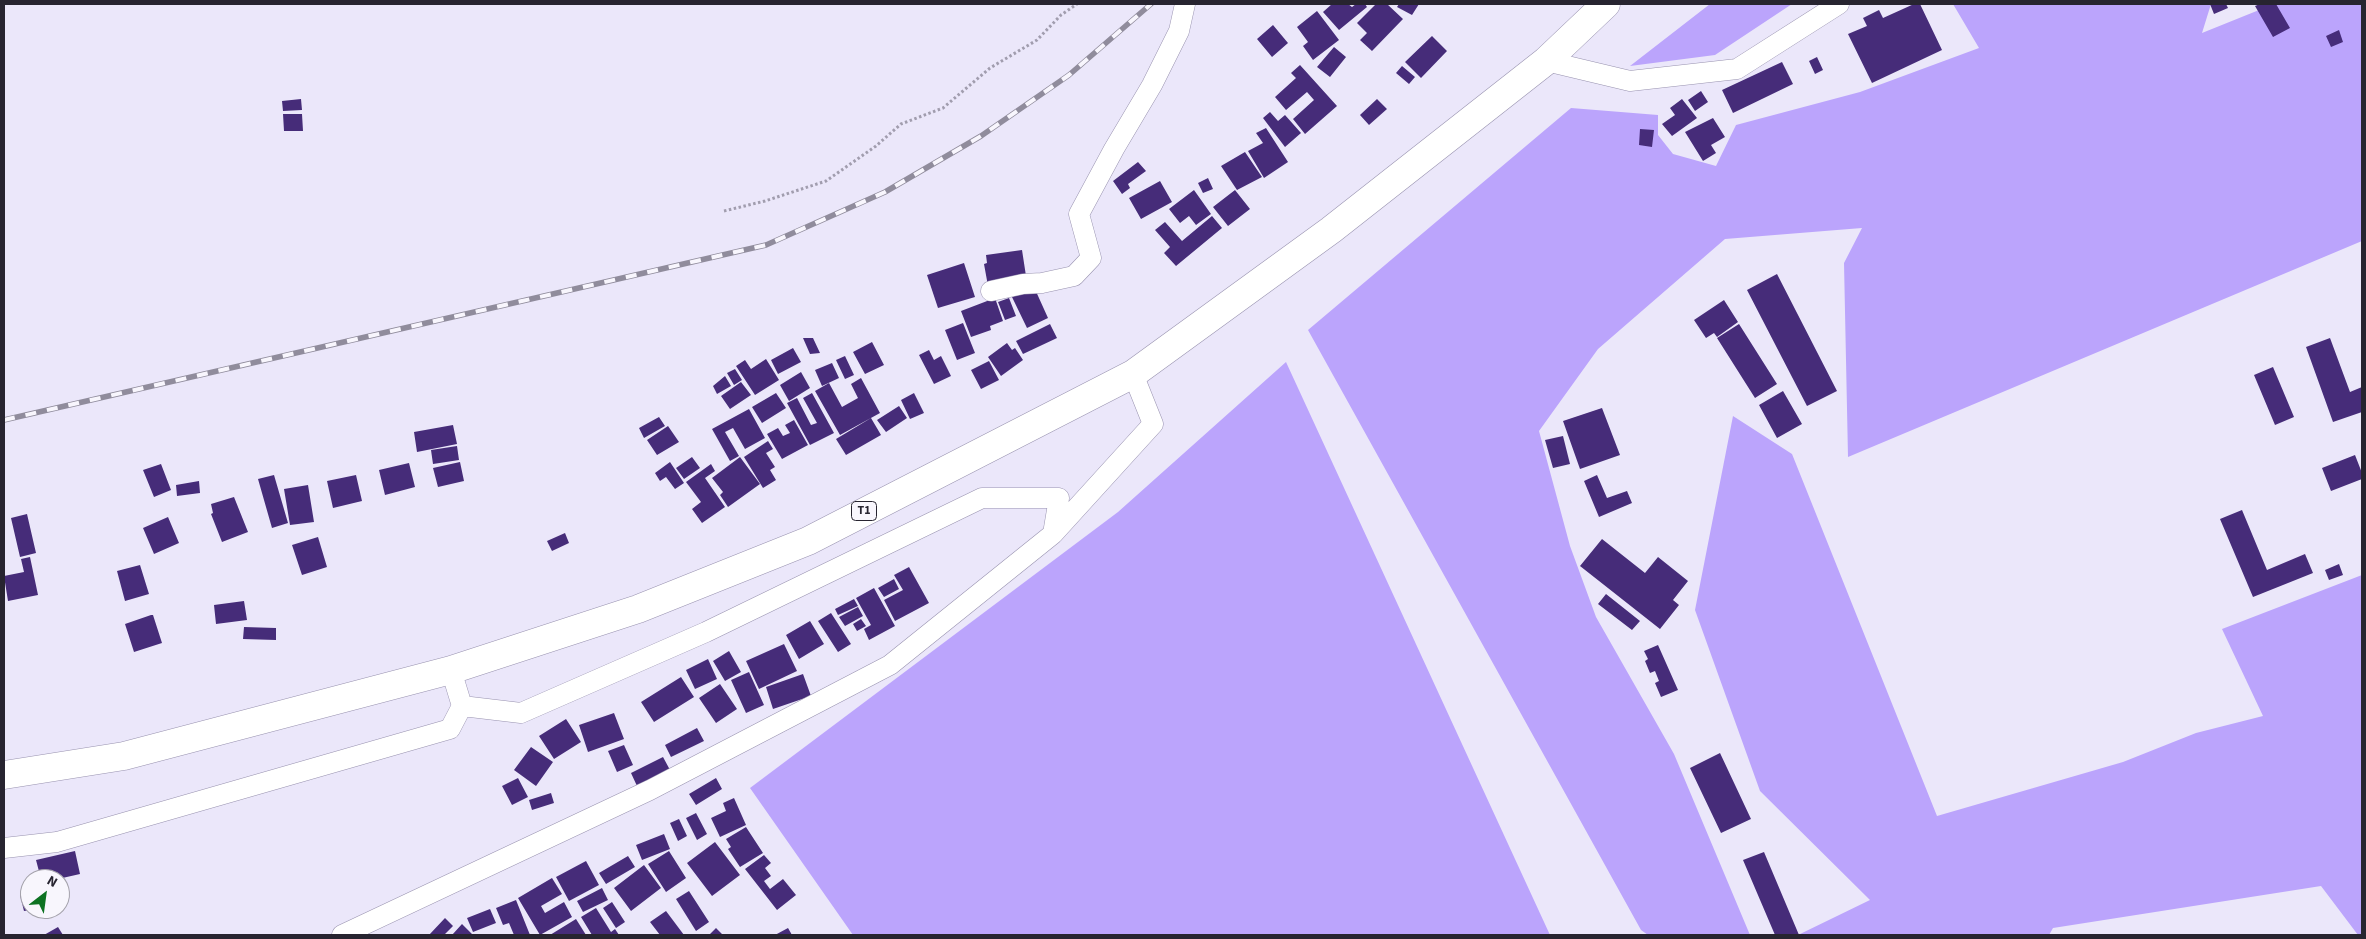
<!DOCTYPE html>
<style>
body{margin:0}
#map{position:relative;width:2366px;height:939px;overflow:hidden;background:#ebe7fa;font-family:"Source Sans 3",sans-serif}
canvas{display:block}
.frame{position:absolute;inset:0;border:5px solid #272430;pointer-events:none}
.north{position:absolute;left:20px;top:869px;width:50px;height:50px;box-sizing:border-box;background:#f8f6fd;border:1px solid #a4a2ab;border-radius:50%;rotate:30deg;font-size:14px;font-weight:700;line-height:20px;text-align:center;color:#272430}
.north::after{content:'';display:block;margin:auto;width:18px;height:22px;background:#0d7222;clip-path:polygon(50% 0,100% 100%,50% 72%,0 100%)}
</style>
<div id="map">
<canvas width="2366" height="939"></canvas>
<div class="frame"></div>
<div class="north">N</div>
</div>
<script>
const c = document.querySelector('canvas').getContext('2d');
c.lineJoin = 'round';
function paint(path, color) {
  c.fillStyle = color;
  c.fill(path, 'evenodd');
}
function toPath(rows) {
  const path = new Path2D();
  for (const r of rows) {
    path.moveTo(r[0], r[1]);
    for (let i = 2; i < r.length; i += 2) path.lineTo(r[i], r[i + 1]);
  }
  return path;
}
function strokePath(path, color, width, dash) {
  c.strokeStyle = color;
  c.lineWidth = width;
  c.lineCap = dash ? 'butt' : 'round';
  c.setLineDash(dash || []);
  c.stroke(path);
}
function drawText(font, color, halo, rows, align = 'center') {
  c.font = font + ' "Source Sans 3",sans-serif';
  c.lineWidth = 5;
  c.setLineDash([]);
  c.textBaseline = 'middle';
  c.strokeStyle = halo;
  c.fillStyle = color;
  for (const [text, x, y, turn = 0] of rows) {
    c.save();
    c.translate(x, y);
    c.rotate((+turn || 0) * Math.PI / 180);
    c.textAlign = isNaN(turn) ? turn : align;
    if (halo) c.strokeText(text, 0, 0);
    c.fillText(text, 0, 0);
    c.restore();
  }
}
paint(toPath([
 [1710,4,1792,4,1715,55,1630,66],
 [1953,4,2211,4,2202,33,2274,4,2362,4,2362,241,1848,457,1844,263,1862,228,1725,239,1598,349,1539,431,1570,546,1596,617,1674,754,1750,935,1648,935,1641,930,1308,330,1571,108,1658,115,1658,135,1673,154,1716,166,1736,125,1860,92,1979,48],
 [1286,362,1550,935,853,935,750,788,1118,512],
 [1733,416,1792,454,1937,816,2123,762,2196,733,2263,716,2222,629,2362,575,2362,935,2358,935,2321,886,2053,928,2049,935,1798,935,1870,900,1760,791,1695,610]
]), '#bba4fc');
paint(toPath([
 [1332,4,1348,4,1352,7,1356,4,1365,4,1367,7,1339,30,1323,12],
 [1376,4,1387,4,1403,19,1372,51,1360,40,1367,33,1357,23],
 [1399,4,1419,4,1412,15,1397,7],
 [1914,4,1920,4,1942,50,1872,83,1848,34,1867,26,1863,18,1879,10,1883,18],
 [2210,4,2226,4,2228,8,2214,14],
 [2260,4,2276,4,2290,28,2273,37,2255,6],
 [1317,11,1339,40,1313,60,1303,46,1308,42,1297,27],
 [1273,25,1288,43,1272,57,1257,39],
 [2339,30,2343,42,2331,47,2326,36],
 [1432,36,1447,51,1421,78,1405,62],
 [1334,47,1346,57,1330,77,1317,67],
 [1817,57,1823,70,1815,74,1809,61],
 [1782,62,1793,84,1733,113,1722,90],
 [1300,65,1337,106,1305,134,1293,119,1314,100,1307,92,1286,110,1275,97,1296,78,1291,73],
 [1402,66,1415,77,1409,84,1396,73],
 [1701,91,1708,102,1695,111,1688,100],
 [301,99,302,110,283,111,282,101],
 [1377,99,1387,109,1369,125,1360,115],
 [1682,99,1697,118,1672,136,1662,124,1675,115,1670,108],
 [1270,112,1278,121,1285,115,1301,133,1285,147,1263,118],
 [283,114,302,114,303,131,284,131],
 [1713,118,1725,137,1711,145,1716,153,1703,161,1685,132],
 [1266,128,1288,162,1264,178,1248,151,1263,143,1256,133],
 [1640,129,1654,130,1652,147,1639,145],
 [1245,152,1262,177,1237,190,1221,166],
 [1138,162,1146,171,1128,184,1130,188,1122,194,1113,181],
 [1208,178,1213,189,1203,193,1198,183],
 [1160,181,1172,202,1141,219,1129,198],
 [1194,190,1211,214,1196,225,1189,216,1180,223,1169,209],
 [1235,190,1250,209,1228,226,1213,207],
 [1212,216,1222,228,1176,266,1164,253,1170,247,1155,230,1165,222,1182,241],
 [1022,250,1026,276,988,286,984,264,987,263,986,255],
 [964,263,975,297,938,308,927,275],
 [1777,274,1837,391,1807,406,1747,290],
 [1034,287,1048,318,1027,328,1012,297],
 [995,298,1003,321,990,326,991,330,971,337,961,311],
 [1009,298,1016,316,1005,320,998,302],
 [1724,300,1738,322,1717,337,1714,333,1706,338,1694,320],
 [963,323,975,353,957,360,945,330],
 [1050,324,1057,338,1023,354,1016,341],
 [1739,324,1777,384,1755,398,1717,338],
 [803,338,813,338,820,353,810,354],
 [2330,338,2350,392,2362,387,2362,412,2333,422,2306,347],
 [872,342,884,365,865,374,853,352],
 [1007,343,1012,350,1015,348,1023,360,1001,376,988,357],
 [793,348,801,362,778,374,771,360],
 [929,350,934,360,941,356,951,376,934,384,919,355],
 [845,356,854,375,845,379,836,360],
 [766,359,779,380,755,395,736,366,745,360,751,369],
 [989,361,999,380,981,389,971,370],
 [832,363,839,378,822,386,815,370],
 [2273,367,2294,417,2275,425,2254,375],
 [735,369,742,380,734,385,727,373],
 [801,372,810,388,789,401,780,385],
 [725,376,731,386,717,394,713,386],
 [861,378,880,413,840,435,815,391,829,383,842,407,858,398,851,384],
 [741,382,751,395,730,409,721,396],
 [1783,391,1802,424,1777,438,1759,405],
 [776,393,786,408,762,423,752,407],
 [812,393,834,433,810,445,787,403,797,398,811,425,817,423,803,398],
 [914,393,924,413,910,419,901,400],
 [899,406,907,418,886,432,877,420],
 [1602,408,1620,455,1580,469,1563,421],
 [749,409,765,438,745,449,733,428,725,432,739,456,730,461,712,429],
 [659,417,665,426,644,438,639,428],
 [871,418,881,435,846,455,836,439],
 [794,420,808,445,782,459,767,434,778,428,783,436,790,433,785,425],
 [453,425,457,444,417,452,414,432],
 [668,426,679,442,657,455,647,440],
 [1563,436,1570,464,1553,468,1545,440],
 [768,441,773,449,766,453,775,467,770,470,776,480,763,488,744,457],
 [457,446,459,460,433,464,431,450],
 [2355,455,2362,473,2362,479,2331,491,2322,468],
 [692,457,700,468,684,479,676,468],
 [740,457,760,484,728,507,720,495,723,492,712,478],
 [460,462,464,481,438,487,433,468],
 [670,462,684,483,675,489,666,477,660,481,655,473],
 [409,463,415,487,385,495,379,470],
 [161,464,171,490,154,497,143,470],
 [711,464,715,471,705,478,725,507,702,523,692,509,701,502,686,482],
 [274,475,288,523,272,528,258,479],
 [356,475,362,501,333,508,327,481],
 [1597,475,1607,498,1627,491,1632,503,1599,517,1584,481],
 [199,481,200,493,177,496,176,485],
 [308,485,314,522,290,525,284,489],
 [234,497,248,532,222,542,211,514,213,513,211,504],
 [2242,510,2267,570,2305,554,2313,573,2253,597,2220,519],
 [27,514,36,553,20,557,11,518],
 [168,517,179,543,154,554,143,528],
 [565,533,569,543,552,551,547,541],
 [318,537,327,567,302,575,292,545],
 [1602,539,1645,573,1658,557,1688,581,1673,600,1679,605,1660,629,1580,566],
 [30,557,38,595,8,601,4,576,24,572,21,559],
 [2339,564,2343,575,2329,580,2325,570],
 [140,565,149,594,125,601,117,571],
 [909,567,929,603,895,621,884,600,903,590,894,575],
 [894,579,899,589,884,597,878,588],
 [874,588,895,626,869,640,864,629,871,625,856,598],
 [1606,594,1640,621,1632,630,1598,604],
 [854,599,858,606,838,615,835,609],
 [244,601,247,620,216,624,214,605],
 [858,607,863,616,845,626,839,617],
 [831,613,851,644,838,652,818,621],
 [151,615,153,615,162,643,134,652,125,624],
 [861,619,866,626,857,631,853,624],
 [810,621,824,644,799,659,786,635],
 [244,627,276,628,276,640,243,639],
 [784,644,797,671,759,689,746,661],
 [1658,645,1678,690,1661,697,1655,683,1659,681,1655,671,1650,673,1645,661,1648,659,1644,651],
 [729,651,741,672,725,681,713,661],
 [708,659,717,679,695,689,686,670],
 [749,672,764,705,746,713,731,680],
 [803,674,811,696,773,709,766,687],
 [681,677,694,697,654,722,641,702],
 [720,684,737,709,716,723,699,698],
 [614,713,624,739,588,752,579,725],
 [566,719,581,742,554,759,539,736],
 [697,728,704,741,671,757,665,745],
 [624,745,633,765,617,772,608,751],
 [531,747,553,762,536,786,514,770],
 [1720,753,1751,819,1721,833,1690,768],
 [663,757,670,770,637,786,631,773],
 [518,778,528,797,512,805,502,786],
 [716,778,722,789,696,805,689,794],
 [551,793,554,803,532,810,529,800],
 [734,798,746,825,720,837,711,818,726,811,723,803],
 [696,813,707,834,697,840,686,818],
 [679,819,687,836,678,841,670,823],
 [746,827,763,853,740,867,728,849,731,847,726,839],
 [664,834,670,849,642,860,636,845],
 [715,842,740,875,712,896,687,863],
 [75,851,80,874,58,879,41,879,36,860],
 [669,851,686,878,666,892,648,864],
 [1764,852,1799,935,1775,935,1743,860],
 [764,855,771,863,765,868,771,876,764,881,770,889,783,879,796,895,777,910,745,869],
 [628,856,635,867,606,884,599,873],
 [586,861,599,885,569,901,556,877],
 [644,865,661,888,631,911,614,888],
 [552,878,562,894,541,906,545,913,564,902,572,917,540,935,518,898],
 [602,888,608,900,583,912,577,901],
 [689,891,709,922,696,931,676,899],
 [30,892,30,910,24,911,20,895],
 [516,900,530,935,514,935,509,923,503,925,496,908],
 [612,902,625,922,616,928,603,908],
 [596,908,611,932,615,929,619,935,592,935,581,917],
 [490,909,496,923,473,932,467,918],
 [666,911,684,935,660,935,650,922],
 [445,918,453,926,444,935,429,935],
 [576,919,586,935,550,935],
 [462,924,473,935,452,935],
 [58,927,63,935,44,935],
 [716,928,723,935,709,935],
 [788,928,792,935,775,935]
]), '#462c79');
const minor = toPath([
 [1546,61,1630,81,1737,69,1839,4],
 [991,291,1023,284,1042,283,1074,276,1091,258,1079,214,1114,149,1152,85,1179,31,1185,4],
 [1053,534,1153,424,1133,374],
 [4,848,57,842,450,729,462,706],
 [342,935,650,790,890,665,1053,534,1059,498,982,498,706,632,521,713,462,706,451,670]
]);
const highway = toPath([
 [4,775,124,756,451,670,638,609,808,541,1133,374,1331,230,1546,61,1606,4]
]);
strokePath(minor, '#9892af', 21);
strokePath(highway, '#9892af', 29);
strokePath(toPath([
 [724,211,765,201,826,181,876,146,901,124,943,108,990,68,1037,40,1061,15,1077,4]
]), '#a19dae', 3, [2.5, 2.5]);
strokePath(minor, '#fff', 20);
strokePath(highway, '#fff', 28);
const rail = toPath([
 [4,420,766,245,885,192,981,136,1069,75,1151,4]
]);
strokePath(rail, '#908c9c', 5.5);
strokePath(rail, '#f8f6fd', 4, [11]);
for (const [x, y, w] of [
 [864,511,25]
]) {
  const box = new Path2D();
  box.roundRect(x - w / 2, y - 9.5, w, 19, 4);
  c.fillStyle = '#f8f6fd';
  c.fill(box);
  strokePath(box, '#272430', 1);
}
drawText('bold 12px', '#272430', null, [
 ["T1",864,511]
]);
</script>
